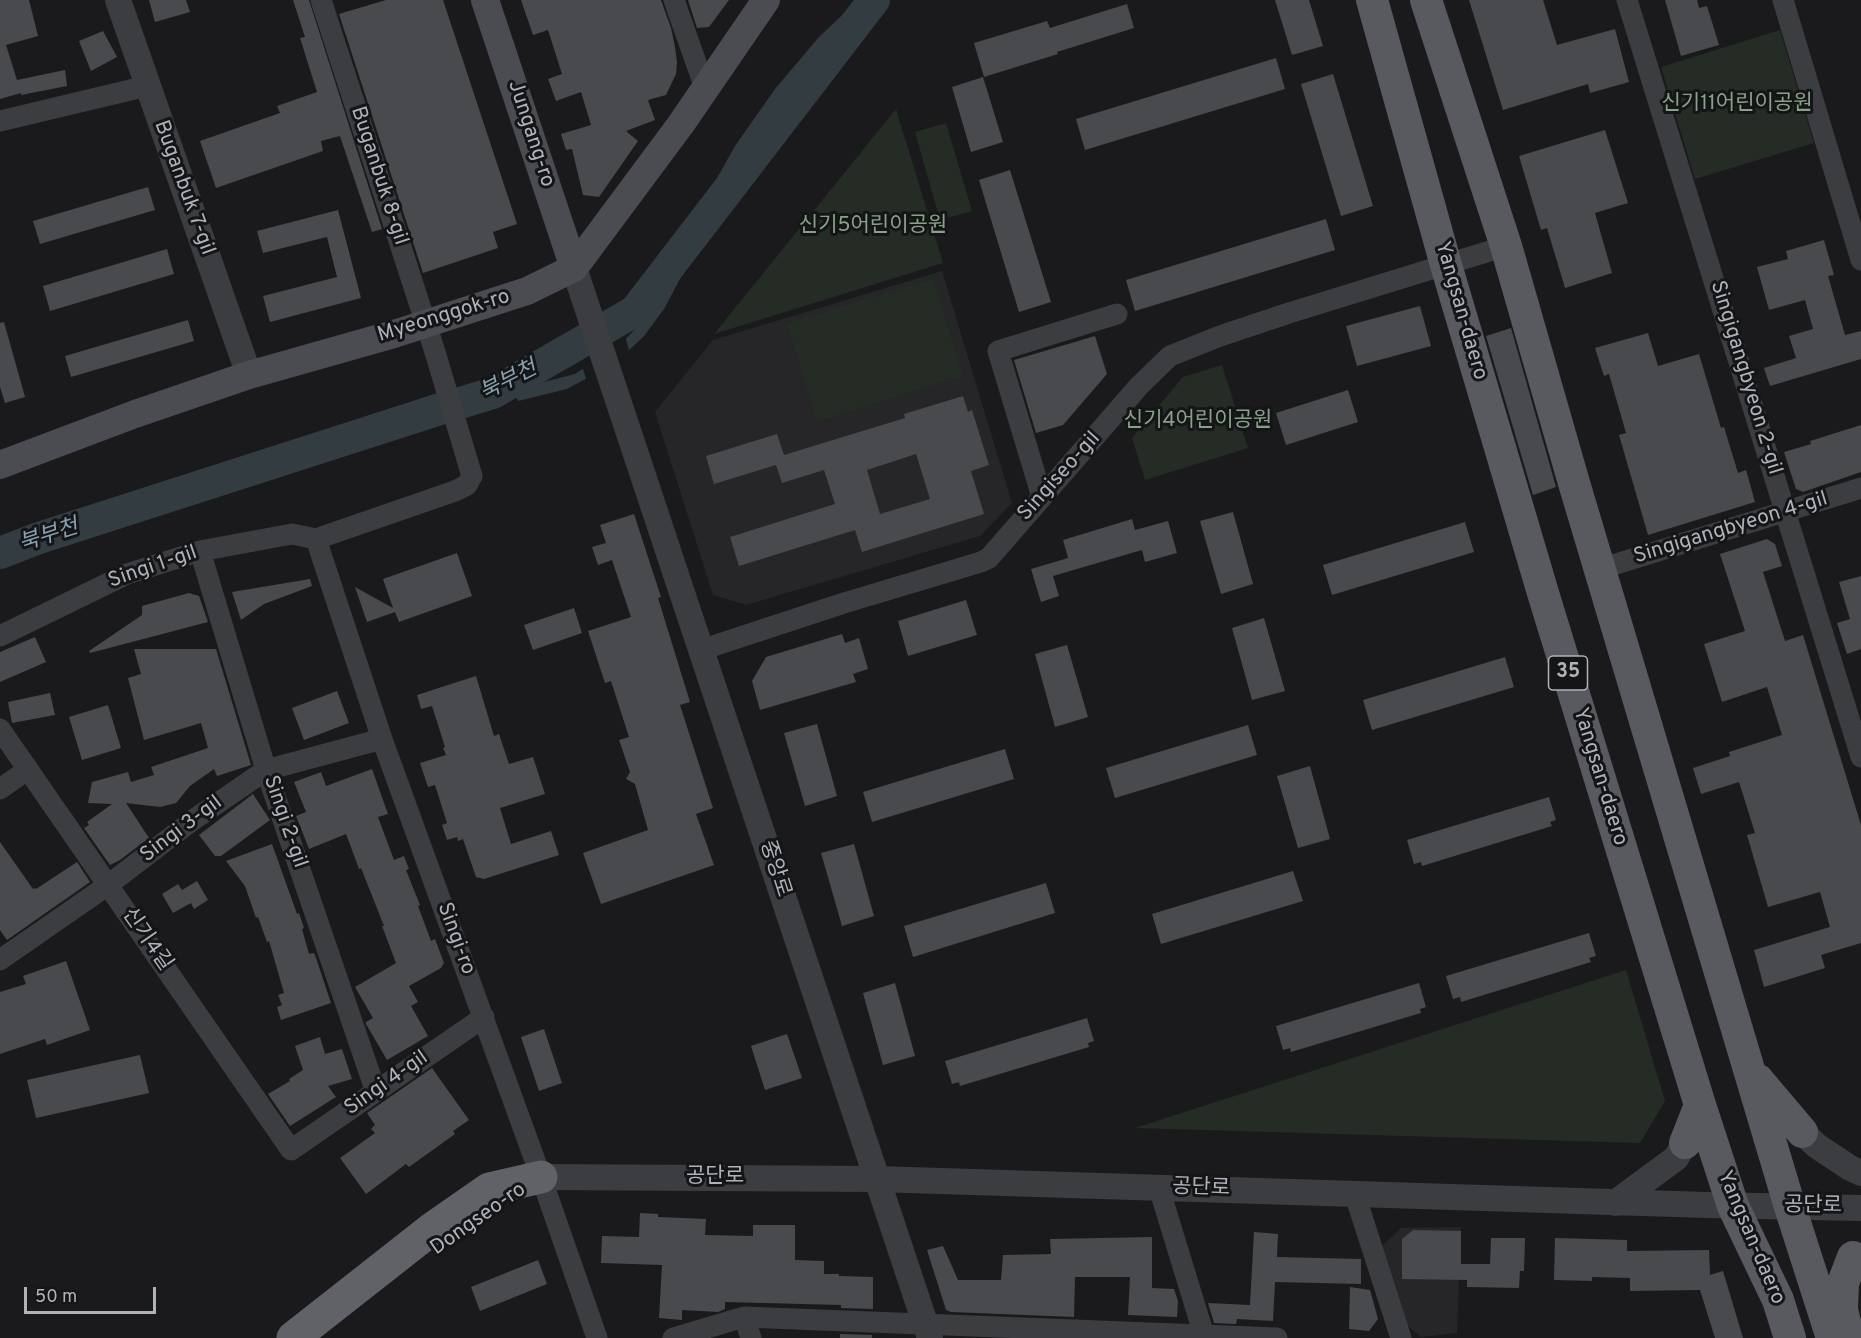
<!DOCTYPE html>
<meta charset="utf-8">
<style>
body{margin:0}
#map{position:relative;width:1861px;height:1338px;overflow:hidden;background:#1a1a1c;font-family:Overpass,sans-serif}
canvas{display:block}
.scale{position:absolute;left:24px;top:1287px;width:132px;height:27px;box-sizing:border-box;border:3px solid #aeb3ba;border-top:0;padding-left:8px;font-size:18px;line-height:21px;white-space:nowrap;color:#aeb3ba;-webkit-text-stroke:4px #151517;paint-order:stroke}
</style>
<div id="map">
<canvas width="1861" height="1338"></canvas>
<div class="scale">50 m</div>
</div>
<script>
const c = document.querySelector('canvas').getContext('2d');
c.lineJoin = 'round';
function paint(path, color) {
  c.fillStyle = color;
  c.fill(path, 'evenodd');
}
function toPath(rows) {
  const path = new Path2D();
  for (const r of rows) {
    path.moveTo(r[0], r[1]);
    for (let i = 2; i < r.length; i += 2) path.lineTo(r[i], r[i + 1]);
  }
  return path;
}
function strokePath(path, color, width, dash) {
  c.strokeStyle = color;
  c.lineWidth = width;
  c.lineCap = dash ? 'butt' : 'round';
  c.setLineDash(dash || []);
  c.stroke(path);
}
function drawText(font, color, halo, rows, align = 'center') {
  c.font = font + ' Overpass,"Noto Sans KR",sans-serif';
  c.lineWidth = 6;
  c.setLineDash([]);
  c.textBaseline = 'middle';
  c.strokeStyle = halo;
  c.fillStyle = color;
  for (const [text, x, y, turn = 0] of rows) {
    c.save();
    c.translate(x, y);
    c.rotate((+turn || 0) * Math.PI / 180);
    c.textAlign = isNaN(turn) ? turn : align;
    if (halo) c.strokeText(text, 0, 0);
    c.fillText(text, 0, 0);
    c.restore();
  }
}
paint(toPath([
 [942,271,1012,503,980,536,746,605,713,595,655,412,713,340],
 [1461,1227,1457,1333,1421,1337,1408,1326,1381,1247,1401,1228]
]), '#262629');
paint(toPath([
 [1780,30,1814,143,1695,179,1661,67],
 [896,109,943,263,714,334],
 [946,123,972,211,940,220,915,132],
 [933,279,963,376,817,421,787,323],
 [1222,365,1248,448,1145,480,1132,438,1183,377],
 [1626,970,1665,1101,1640,1143,1135,1128]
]), '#242c25');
paint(toPath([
 [858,0,875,0,827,58,774,117,733,174,710,212,681,277,664,309,644,336,625,354,591,376,567,389,518,401,512,390,575,374,625,340,645,318,666,291,677,264,680,244,735,146,775,89,819,37]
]), '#333c41');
paint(toPath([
 [625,336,630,354,587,382,582,366]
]), '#1a1a1c');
strokePath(toPath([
 [0,553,39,538,437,410,493,393,635,311,874,0]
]), '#333c41', 32);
paint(toPath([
 [0,0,29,0,38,36,6,45,17,80,65,70,67,86,21,95,21,93,0,99],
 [149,0,186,0,190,12,155,22],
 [293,0,309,0,382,229,372,232,340,136,321,141,323,151,216,188,200,141,280,113,277,106,317,92,300,38,305,37],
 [386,0,443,0,517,224,493,232,498,248,423,273,339,14],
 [521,0,661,0,671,28,675,47,677,62,676,74,666,95,648,100,655,120,626,131,638,141,599,197,583,195,572,149,566,150,561,134,591,125,581,92,556,101,548,79,562,74,548,30,533,35],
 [688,0,729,0,709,27,697,28],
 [1275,0,1309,0,1323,46,1292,55],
 [1469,0,1543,0,1557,45,1615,29,1629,82,1590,93,1588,84,1503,110],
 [1665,0,1697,0,1699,8,1707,6,1719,45,1681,56],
 [1127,4,1134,28,1057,52,1058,54,984,77,974,43,1047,21,1050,28],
 [103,31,117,57,91,71,79,41],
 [1276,58,1285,89,1085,150,1076,119],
 [1333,74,1373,206,1341,216,1301,84],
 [983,77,1003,142,971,152,952,87],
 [1605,130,1628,203,1595,213,1612,273,1565,288,1547,228,1541,230,1519,156],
 [1010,170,1051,302,1019,312,979,180],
 [148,187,155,210,40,244,33,221],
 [338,210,361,298,270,322,263,296,337,277,327,237,263,253,257,231],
 [1326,219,1335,250,1135,311,1126,280],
 [1824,240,1834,275,1828,276,1845,335,1861,331,1861,359,1770,386,1764,368,1796,358,1789,336,1813,329,1805,300,1769,310,1757,267,1788,259,1786,251],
 [167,249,174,274,50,311,43,286],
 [1420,306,1431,346,1357,366,1346,326],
 [188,320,194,341,71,377,65,356],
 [4,322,25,397,5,403,0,387,0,323],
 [1511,328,1556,487,1533,495,1486,336],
 [1648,333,1658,366,1699,354,1721,428,1724,427,1738,473,1746,470,1755,502,1648,535,1619,435,1626,433,1609,374,1604,376,1595,348],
 [1095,336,1107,374,1063,425,1036,433,1014,360],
 [1348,390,1358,422,1286,445,1276,413],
 [963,396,968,412,972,410,989,465,971,471,984,514,862,552,855,530,739,566,730,537,835,504,824,470,782,483,776,465,714,484,706,456,777,434,784,455,905,418,904,414],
 [916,454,930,499,880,514,867,470],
 [1861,425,1861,472,1803,492,1796,489,1784,452,1811,444,1810,441],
 [1233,512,1253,584,1221,594,1200,521],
 [634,514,661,597,658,598,690,702,680,705,713,808,696,814,714,865,601,904,583,853,648,830,635,784,626,779,630,772,619,740,629,737,611,681,605,683,588,631,631,617,612,560,598,565,592,547,606,543,600,525],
 [1132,519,1135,530,1168,521,1177,553,1145,562,1142,550,1053,576,1059,596,1041,602,1031,569,1068,558,1063,540],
 [1465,522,1474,552,1332,595,1323,565],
 [1767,539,1775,544,1782,566,1763,572,1785,641,1803,635,1861,825,1861,943,1821,955,1825,968,1764,987,1754,950,1830,927,1820,892,1768,907,1747,835,1755,833,1739,782,1701,794,1693,768,1730,756,1729,752,1782,735,1767,687,1722,702,1704,644,1745,631,1720,554],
 [457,553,472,596,399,622,395,612,367,622,355,587,393,608,383,579],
 [1861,576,1861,649,1847,654,1837,623,1850,619,1839,582],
 [310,579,312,586,264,604,241,620,232,592],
 [189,593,199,596,208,622,90,653,89,651,142,615,142,606],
 [966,600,977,635,908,656,898,621],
 [574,608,582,633,533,650,524,625],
 [1264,618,1285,691,1252,700,1232,628],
 [842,634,845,643,859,638,868,669,853,674,856,682,760,710,752,681,766,657],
 [35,637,46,662,0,682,0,652],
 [1067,645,1088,717,1055,727,1035,654],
 [134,649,216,649,251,765,217,776,214,769,190,786,176,803,160,807,126,803,149,838,120,860,110,865,84,828,89,825,87,822,112,804,88,803,92,782,128,772,131,782,154,775,151,767,208,748,201,723,144,740,128,678,141,674],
 [1505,657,1514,687,1372,730,1363,700],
 [476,676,494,736,499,734,509,764,533,757,545,794,500,808,511,844,551,831,559,855,484,879,476,877,463,839,458,841,457,837,447,840,442,825,447,823,435,785,428,787,420,763,446,755,443,748,445,747,432,706,421,709,417,695],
 [337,691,349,723,304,740,292,708],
 [50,693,55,715,12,723,8,702],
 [108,705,121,748,82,760,69,717],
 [817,724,837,796,805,806,784,733],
 [1248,725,1257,755,1115,798,1106,768],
 [1005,749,1014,779,872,822,863,792],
 [1310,766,1330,839,1298,848,1277,776],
 [372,769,388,814,378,817,394,860,404,856,409,869,406,870,420,905,418,906,431,941,435,939,444,963,441,968,409,986,418,1002,411,1006,428,1036,387,1060,366,1024,366,1022,373,1018,355,987,396,963,382,926,384,926,361,868,359,869,346,834,309,849,296,816,306,812,294,782,321,772,326,786],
 [253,794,270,820,221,856,215,856,199,835],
 [1549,797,1556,820,1550,822,1552,826,1422,866,1421,862,1414,864,1407,840],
 [0,842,33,889,35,888,36,889,77,862,90,882,7,940,0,930],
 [272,844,297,914,299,913,304,928,302,929,309,954,314,953,316,958,331,1003,281,1020,277,1007,282,1005,278,995,284,993,269,941,267,942,258,917,256,918,245,886,226,861],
 [854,844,874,916,842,926,821,853],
 [1293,871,1303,901,1161,944,1152,914],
 [197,881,208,900,194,909,191,903,173,913,162,894,178,884,182,890],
 [1046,883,1055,913,913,957,904,926],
 [1589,933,1596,956,1589,958,1591,962,1461,1002,1460,997,1453,999,1446,976],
 [66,961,90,1030,47,1045,45,1039,0,1054,0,992,26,984,23,976],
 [895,983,915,1056,883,1065,863,993],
 [1419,983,1426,1007,1420,1009,1421,1013,1291,1052,1290,1048,1283,1050,1276,1026],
 [1087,1018,1094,1041,1088,1043,1089,1047,960,1086,959,1082,952,1084,945,1061],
 [544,1029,562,1083,539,1091,521,1037],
 [787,1034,802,1078,765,1090,751,1046],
 [320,1037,325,1054,342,1049,352,1079,328,1086,336,1097,290,1126,268,1094,290,1081,289,1079,303,1070,295,1046],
 [140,1055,149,1093,36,1118,27,1080],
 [432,1068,469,1120,453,1131,455,1134,409,1167,406,1164,366,1194,340,1158,375,1133,371,1129,375,1125,367,1113],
 [640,1213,658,1214,658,1217,706,1219,705,1235,753,1236,753,1225,795,1225,795,1260,824,1261,824,1274,839,1274,839,1276,873,1277,873,1309,841,1308,841,1305,725,1302,725,1309,718,1312,682,1310,682,1320,659,1318,662,1265,601,1263,602,1236,639,1237],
 [1413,1230,1461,1231,1461,1264,1490,1264,1491,1238,1525,1238,1524,1271,1520,1271,1519,1288,1467,1287,1467,1280,1402,1279,1402,1239],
 [1254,1232,1278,1234,1277,1257,1361,1259,1361,1284,1275,1282,1273,1321,1237,1319,1236,1324,1214,1323,1208,1303,1250,1305],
 [1152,1237,1152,1288,1174,1289,1178,1301,1177,1317,1128,1315,1130,1277,1075,1277,1074,1317,951,1312,946,1310,927,1250,943,1246,958,1280,1001,1280,1003,1255,1051,1254,1050,1239],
 [1555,1238,1627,1240,1627,1251,1709,1250,1710,1275,1723,1271,1743,1338,1715,1338,1700,1290,1630,1291,1630,1278,1592,1277,1592,1281,1554,1280],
 [538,1260,547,1284,480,1311,471,1287],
 [1350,1287,1370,1290,1378,1319,1369,1331,1349,1329],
 [840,1334,872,1335,872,1338,840,1338]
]), '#494a4e');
strokePath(toPath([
 [674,0,705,88],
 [1627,0,1861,757],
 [1783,0,1861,260],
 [0,121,147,86],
 [1042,497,998,351,1117,314],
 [316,539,382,739,541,1177,597,1338],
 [316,539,455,491,467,485,472,476,435,352,321,0],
 [200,551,266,770,376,1092],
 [1600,569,1861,488],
 [0,636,127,574,200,551,292,534,316,539],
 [701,650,844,603,981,562,989,558,1139,386,1170,356,1220,336,1289,313,1506,246],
 [0,729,291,1150,484,1017],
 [0,789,27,770],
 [0,960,108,885,193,820,266,770,382,739],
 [1159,1188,1204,1335],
 [1355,1195,1401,1338],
 [744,1317,751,1338],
 [673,1338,744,1317,1277,1338]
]), '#3b3d41', 21);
strokePath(toPath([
 [118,0,249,375],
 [574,268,930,1338],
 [1802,1132,1817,1146,1850,1168,1861,1173],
 [541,1177,877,1179,1707,1205,1861,1208],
 [1615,1203,1676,1158,1685,1143]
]), '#3b3d41', 26);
strokePath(toPath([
 [485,0,574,268],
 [0,465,135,414,249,375,394,334,527,291,574,268,681,124,766,0]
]), '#4a4c51', 28);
strokePath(toPath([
 [1372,0,1446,265,1543,593,1700,1105,1733,1206,1778,1300,1790,1338],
 [1426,0,1506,246,1574,483,1790,1207,1832,1338],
 [1758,1080,1802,1132],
 [1685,1143,1700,1105],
 [1849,1338,1842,1310,1843,1283,1853,1257]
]), '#585a60', 32);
strokePath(toPath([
 [293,1338,433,1228,489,1189,541,1177]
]), '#606268', 33);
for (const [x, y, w] of [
 [1568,673,39]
]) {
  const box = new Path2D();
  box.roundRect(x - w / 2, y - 17, w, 34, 4.5);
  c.fillStyle = '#151517';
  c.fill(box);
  strokePath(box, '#aeb3ba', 1.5);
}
drawText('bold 20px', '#aeb3ba', null, [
 ["35",1568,673]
]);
drawText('21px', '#87a387', '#151517', [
 ["신기11어린이공원",1737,105],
 ["신기5어린이공원",873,227],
 ["신기4어린이공원",1198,422]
]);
drawText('21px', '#aeb3ba', '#151517', [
 ["Jungang-ro",530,134,72],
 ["Buganbuk 8-gil",378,176,72],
 ["Buganbuk 7-gil",183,188,70],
 ["Yangsan-daero",1460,311,74],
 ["Myeonggok-ro",444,317,-17],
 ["Singigangbyeon 2-gil",1745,378,73],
 ["Singiseo-gil",1060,477,-48],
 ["Singigangbyeon 4-gil",1731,529,-17],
 ["Singi 1-gil",153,568,-19],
 ["Yangsan-daero",1599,777,73],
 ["Singi 2-gil",284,822,71],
 ["Singi 3-gil",182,830,-37],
 ["중앙로",774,869,72],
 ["Singi-ro",455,939,70],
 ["신기4길",146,940,55],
 ["Singi 4-gil",387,1084,-35],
 ["공단로",715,1178],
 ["공단로",1201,1189,2],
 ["공단로",1813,1207,1],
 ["Dongseo-ro",479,1220,-35],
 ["Yangsan-daero",1750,1238,67]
]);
drawText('italic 22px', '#88a2b2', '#151517', [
 ["북부천",509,382,-27],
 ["북부천",49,537,-18]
]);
</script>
